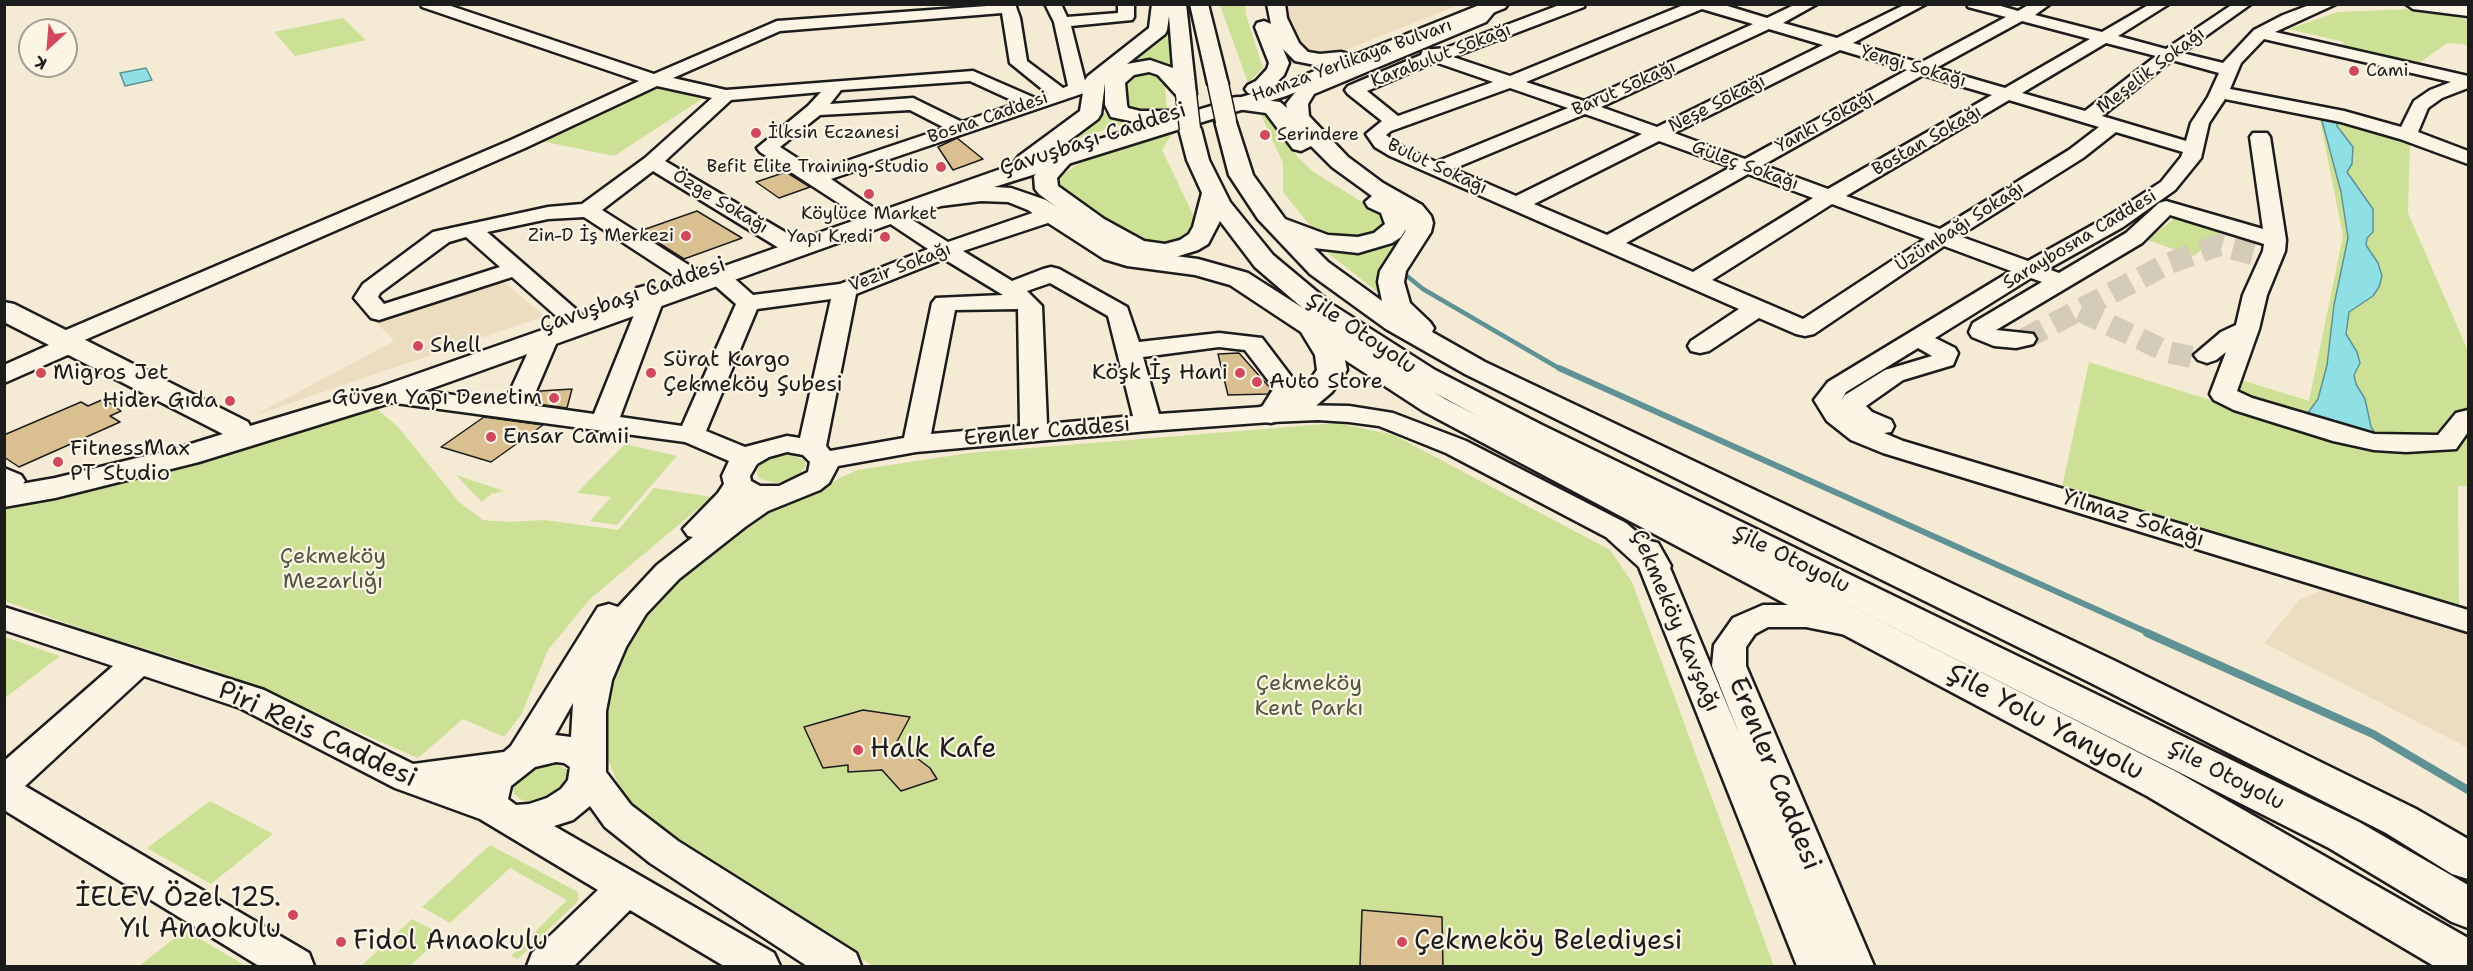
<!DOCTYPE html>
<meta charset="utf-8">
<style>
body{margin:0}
#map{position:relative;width:2473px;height:971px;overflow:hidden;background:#f5ead4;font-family:"Shantell Sans",sans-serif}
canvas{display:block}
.frame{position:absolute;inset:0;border:6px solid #1c1c1c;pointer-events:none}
.north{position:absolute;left:18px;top:18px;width:60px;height:60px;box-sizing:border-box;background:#fcf5e5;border:2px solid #a29e95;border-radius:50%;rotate:206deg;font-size:16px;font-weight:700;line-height:24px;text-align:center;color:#1c1c1c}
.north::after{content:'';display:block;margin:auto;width:21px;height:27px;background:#d1495b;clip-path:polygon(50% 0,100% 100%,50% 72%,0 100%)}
</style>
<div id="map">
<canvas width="2473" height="971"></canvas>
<div class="frame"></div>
<div class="north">K</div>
</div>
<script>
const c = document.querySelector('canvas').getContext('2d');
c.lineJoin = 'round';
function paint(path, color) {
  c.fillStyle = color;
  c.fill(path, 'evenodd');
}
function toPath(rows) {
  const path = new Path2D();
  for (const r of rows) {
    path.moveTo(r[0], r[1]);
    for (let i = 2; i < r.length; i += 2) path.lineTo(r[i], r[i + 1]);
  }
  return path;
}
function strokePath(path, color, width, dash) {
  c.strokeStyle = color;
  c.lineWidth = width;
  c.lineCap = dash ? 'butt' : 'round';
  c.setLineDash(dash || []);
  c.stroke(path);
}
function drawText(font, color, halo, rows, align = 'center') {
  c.font = font + ' "Shantell Sans",sans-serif';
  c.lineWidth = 4.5;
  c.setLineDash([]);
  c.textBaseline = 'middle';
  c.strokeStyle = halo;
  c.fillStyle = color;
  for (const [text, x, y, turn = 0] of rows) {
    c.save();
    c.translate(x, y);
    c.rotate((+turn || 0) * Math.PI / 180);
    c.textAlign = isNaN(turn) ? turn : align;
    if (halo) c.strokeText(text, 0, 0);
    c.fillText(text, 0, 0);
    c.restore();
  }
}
paint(toPath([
 [1450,4,1454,7,1331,56,1304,55,1285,22,1284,5],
 [501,280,545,316,253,416,394,341,375,321],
 [2325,589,2442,622,2468,634,2468,748,2264,643,2299,600]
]), '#edddc0');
paint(toPath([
 [1220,5,1245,5,1246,15,1263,68,1248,83],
 [2411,9,2465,19,2468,23,2468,45,2447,43,2414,67,2339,50,2344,42,2288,29,2338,12],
 [343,18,366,40,295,56,274,32],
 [1168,28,1174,66,1149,62,1120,68],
 [1149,70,1164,77,1167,110,1147,113,1125,108,1127,77],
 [655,87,702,99,614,156,536,140],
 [1102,108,1106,115,1133,121,1063,143],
 [1259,111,1272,118,1293,152,1312,171,1378,212,1385,220,1385,227,1380,233,1348,241,1316,233,1283,192,1283,163],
 [2319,115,2410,141,2408,213,2468,351,2468,486,2458,486,2459,609,2061,492,2089,362,2210,400,2222,374,2309,401,2343,236],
 [1172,134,1162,150,1197,223,1192,236,1171,244,1157,245,1141,240,1065,197,1059,187,1058,179,1080,162],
 [2180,214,2226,228,2194,256,2147,240],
 [1400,244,1385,298,1323,249,1370,252],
 [376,408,398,427,459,502,483,520,507,522,545,520,618,530,654,488,712,497,590,599,548,650,521,715,504,737,463,719,418,758,214,670,91,632,5,601,4,507,185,468],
 [1337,423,1394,435,1610,550,1632,582,1774,966,873,966,631,815,594,726,604,678,647,598,752,513,776,509,857,470,969,453],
 [625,444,677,456,617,525,590,521,611,497,577,493],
 [790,454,804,460,806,466,797,477,777,483,760,479,757,474,758,468,763,462,781,455],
 [456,475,504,491,491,494,482,502],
 [5,637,60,656,5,698,4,637],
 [553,762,566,769,567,776,558,791,549,797,528,802,520,799,514,794,513,788,516,780,532,767],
 [210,801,273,834,211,884,147,848],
 [490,845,578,892,578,901,518,959,511,956,567,900,510,868,450,923,422,907],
 [412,919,443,935,410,966,361,966],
 [185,930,246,966,139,966]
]), '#cde196');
const water = toPath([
 [146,68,152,80,125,86,120,73,146,68],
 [2321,117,2337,120,2337,126,2353,147,2352,164,2347,172,2373,209,2373,232,2367,238,2366,245,2378,263,2382,276,2379,287,2373,296,2349,312,2346,334,2357,352,2360,363,2354,375,2356,384,2365,399,2371,427,2377,436,2322,424,2307,414,2318,399,2327,365,2334,305,2348,238,2341,192,2321,117]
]);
paint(water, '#8ee0e5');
strokePath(water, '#609295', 1.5);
strokePath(toPath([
 [1402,272,1423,289,1562,370]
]), '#609295', 4.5);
strokePath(toPath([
 [1559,368,2151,634]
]), '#609295', 6);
strokePath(toPath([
 [2147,633,2373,734,2468,790]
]), '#609295', 8);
const building = toPath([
 [957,138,983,159,953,170,938,147,957,138],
 [786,172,810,187,779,198,756,182,786,172],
 [697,211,742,238,684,259,640,231,697,211],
 [1239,353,1271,389,1268,394,1228,395,1218,354,1239,353],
 [572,389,567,408,536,404,540,391,572,389],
 [104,399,121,411,110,416,120,422,19,467,4,457,4,435,81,402,88,406,104,399],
 [484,417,543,425,491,462,441,447,484,417],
 [863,710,910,717,894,747,910,753,930,768,937,779,901,791,882,770,848,772,848,765,823,768,804,727,863,710],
 [1362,910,1442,917,1443,966,1360,966,1362,910]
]);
paint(building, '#dac090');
strokePath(building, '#1c1c1c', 1.5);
strokePath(toPath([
 [2080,311,2168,352,2196,358,2207,355],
 [2024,339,2167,264,2219,245,2253,254]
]), '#d4cbb8', 22, [22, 11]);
const minor = toPath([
 [421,4,445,4,654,74,777,21,1015,4,1020,18,1027,61,1063,88,1068,86,1054,22,1045,4,1061,4,1067,17,1118,13,1118,4,1134,4,1134,17,1132,20,1071,26,1087,89,1084,93,831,179,881,213,890,210,898,211,948,242,1044,209,1052,208,1060,209,1063,214,1060,219,963,251,1012,281,1043,269,1051,267,1059,269,1127,307,1139,342,1219,333,1262,338,1300,388,1290,405,1349,406,1393,413,1466,441,1626,523,1646,540,1658,543,1671,566,1670,568,1740,736,1712,666,1714,645,1733,618,1763,605,1806,605,1857,616,1862,624,1857,632,1846,635,1806,627,1768,627,1755,634,1746,647,1746,666,1874,966,1797,966,1639,567,1606,537,1446,453,1379,426,1349,422,1318,420,1271,422,1148,431,916,452,838,466,829,483,820,490,768,511,745,527,679,579,646,614,626,647,612,680,606,711,606,772,631,805,678,841,856,953,861,966,807,966,650,863,605,827,590,806,573,820,554,826,774,953,780,966,724,966,630,910,574,966,527,966,532,953,598,890,480,819,395,788,240,708,144,676,25,786,309,953,314,966,259,966,4,810,4,761,113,666,4,630,4,607,264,690,413,764,504,752,511,746,598,607,609,604,618,607,657,565,693,537,688,536,683,529,718,493,724,484,722,476,729,461,685,442,388,402,379,400,375,394,379,388,388,386,505,402,535,337,538,332,547,330,556,332,559,337,530,405,594,414,640,300,633,293,637,288,645,286,653,288,664,299,620,417,682,426,736,304,712,283,682,281,584,217,548,219,487,232,579,312,583,317,579,322,571,324,563,322,512,277,379,320,371,318,354,298,363,284,433,232,548,207,582,204,645,158,712,98,657,86,525,148,80,342,82,345,79,350,4,383,4,365,51,344,49,341,52,336,511,140,639,81,422,7,421,4],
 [1002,13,1010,63,1047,93,1035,98,973,71,726,90,673,78,780,31,1002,13],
 [970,81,1018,103,962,122,913,98,830,104,841,90,970,81],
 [821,92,808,106,757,148,760,152,863,219,871,220,880,217,928,249,840,284,753,295,726,271,695,269,602,210,653,171,779,248,787,250,795,248,798,243,795,238,665,161,731,100,821,92],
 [910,110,945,128,817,171,780,147,820,115,910,110],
 [466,237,500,267,384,304,378,297,380,293,449,242,466,237],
 [944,259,1003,295,936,298,932,303,904,438,830,451,826,446,856,294,944,259],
 [1050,283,1108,316,1133,416,1047,424,1042,306,1027,291,1050,283],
 [831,299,800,438,787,436,745,447,706,431,757,309,831,299],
 [1018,309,1020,426,931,434,955,310,1018,309],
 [1219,347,1245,350,1274,388,1262,407,1159,414,1143,357,1219,347],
 [787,452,803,455,810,462,808,472,779,486,760,486,751,481,750,476,757,464,769,457,787,452],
 [573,703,571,737,555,735,573,703],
 [556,762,564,763,570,767,568,780,561,789,547,798,529,804,516,805,508,799,511,786,535,767,556,762],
 [1562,4,1585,4,1584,7,1453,57,1510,76,1686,4,1721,4,1767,18,1796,4,1817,4,1783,23,1837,38,1906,4,1926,4,1853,43,1920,63,2006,17,1968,7,1967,4,1994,4,2018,11,2030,4,2050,4,2035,15,2102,32,2150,4,2169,4,2118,36,2166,49,2233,4,2251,4,2182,53,2223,63,2254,30,2283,15,2312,4,2336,4,2275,32,2468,76,2468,88,2442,98,2428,108,2418,132,2468,151,2468,164,2400,139,2341,122,2225,99,2209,123,2201,158,2175,190,2123,227,2048,269,2059,273,2126,233,2159,203,2166,201,2263,229,2250,137,2253,133,2267,133,2270,137,2286,240,2285,251,2267,295,2259,329,2237,391,2252,398,2374,434,2438,435,2456,413,2468,410,2468,432,2456,449,2406,452,2374,450,2333,441,2234,410,2214,400,2210,394,2226,352,2216,360,2207,363,2198,360,2194,355,2221,332,2236,325,2243,295,2263,251,2264,244,2170,215,2142,243,1996,330,2033,334,2036,339,2033,344,2016,348,1994,346,1972,337,1969,332,1973,323,2042,282,2031,278,1935,338,1955,348,1958,353,1953,365,1903,380,1866,406,1872,412,1891,420,1894,426,1891,432,1884,433,1903,441,2468,610,2468,632,1883,453,1851,440,1827,421,1814,400,1828,382,2011,271,1944,246,1814,334,1805,336,1796,334,1759,318,1709,351,1700,353,1691,351,1688,346,1691,341,1739,309,1390,156,1375,147,1366,134,1382,121,1348,94,1345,90,1348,86,1421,55,1423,50,1446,48,1562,4],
 [1702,9,1753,24,1584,101,1526,82,1702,9],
 [2022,21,2090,39,2005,88,1936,68,2022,21],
 [1769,29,1823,45,1657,127,1601,107,1769,29],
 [2264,39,2451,82,2430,90,2414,101,2401,127,2344,111,2230,89,2241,63,2264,39],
 [2106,43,2156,56,2085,111,2022,93,2106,43],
 [1840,50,1907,70,1745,159,1674,133,1840,50],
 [2172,60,2219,73,2208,97,2191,123,2186,141,2102,116,2172,60],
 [1435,62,1493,82,1398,116,1367,91,1435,62],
 [1923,75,1992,95,1828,189,1763,165,1923,75],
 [1510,88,1568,108,1436,162,1404,148,1386,135,1391,131,1510,88],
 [2009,100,2099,127,2069,150,1940,229,1846,196,2009,100],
 [1585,114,1642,134,1516,196,1453,169,1585,114],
 [2116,132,2183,152,2181,157,2161,182,2107,217,2028,261,1959,236,2083,158,2116,132],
 [1659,141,1731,167,1607,235,1534,204,1659,141],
 [1748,174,1813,198,1693,272,1626,243,1748,174],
 [1832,204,1925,239,1803,319,1712,280,1832,204],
 [1918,348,1932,356,1885,370,1845,395,1841,401,1846,392,1918,348],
 [2406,4,2468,6,2468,16,2413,9,2406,4],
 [4,468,21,475,25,481,21,487,11,490,4,488,4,468]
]);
const major = toPath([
 [1482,4,1508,4,1505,8,1286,96,994,187,1011,188,1046,200,1122,249,1198,259,1248,273,1445,399,2177,772,2468,938,2468,966,2434,966,2147,796,1423,411,1345,360,1347,370,1332,392,1311,410,1271,423,1260,421,1256,414,1260,407,1289,398,1310,380,1317,370,1315,355,1301,332,1230,285,1195,275,1127,266,1104,259,1028,210,1008,202,981,201,941,206,399,400,199,462,55,498,4,507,4,487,55,478,178,448,223,434,4,322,4,302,14,304,248,422,250,426,377,388,1015,164,1272,88,1482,4]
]);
const highway = toPath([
 [1152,4,1186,4,1196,94,1193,98,1186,100,1179,98,1158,75,1149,72,1134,75,1125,83,1127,105,1128,108,1140,111,1177,111,1180,116,1177,121,1140,123,1111,117,1105,105,1105,83,1101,114,1098,119,1035,166,1027,168,1019,166,1015,161,1019,156,1080,111,1085,80,1088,76,1149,28,1152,4],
 [1169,16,1173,68,1150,60,1127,64,1165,34,1167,30,1169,16],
 [1190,4,1208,4,1228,84,1225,88,1218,90,1211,88,1208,84,1190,4],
 [1267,4,1285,4,1287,18,1299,43,1308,52,1320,54,1341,52,1348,54,1351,58,1348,62,1320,66,1295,61,1283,49,1289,63,1284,75,1270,89,1262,93,1255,95,1248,93,1245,89,1248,85,1256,81,1267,69,1269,63,1255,27,1257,23,1264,21,1271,24,1267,4],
 [1487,4,1493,6,1496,10,1486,22,1314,94,1308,104,1309,116,1348,157,1383,183,1422,205,1431,216,1433,223,1431,232,1406,271,1404,282,1410,303,1430,322,1434,328,1432,332,1485,362,2115,661,2416,809,2468,839,2468,879,2452,874,2386,833,2087,681,1465,374,1386,329,1310,274,1258,219,1229,175,1215,121,1218,116,1226,114,1234,116,1253,175,1285,219,1328,235,1358,237,1374,233,1385,224,1381,213,1368,207,1365,202,1372,196,1332,167,1311,146,1301,151,1293,149,1266,113,1230,108,1227,103,1230,98,1238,97,1272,101,1280,102,1287,108,1286,104,1300,86,1472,14,1481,6,1487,4],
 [1406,229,1405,232,1380,271,1378,282,1382,301,1328,262,1314,248,1358,253,1392,243,1401,237,1406,229],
 [1190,122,1198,124,1201,129,1209,160,1230,202,1273,255,1333,305,1435,370,1542,425,2359,822,2468,885,2468,928,2452,922,2329,848,1520,439,1415,382,1313,317,1255,267,1220,221,1208,244,1198,250,1166,260,1137,256,1128,253,1086,229,1039,194,1035,189,1034,176,1058,150,1066,148,1074,150,1077,155,1057,178,1058,186,1104,219,1144,241,1165,244,1180,240,1189,234,1193,227,1202,193,1187,160,1179,129,1182,124,1190,122]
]);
strokePath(minor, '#1c1c1c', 5);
strokePath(major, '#1c1c1c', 5);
strokePath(highway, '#1c1c1c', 5);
paint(minor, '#fcf5e5');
paint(major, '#fcf5e5');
paint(highway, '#fcf5e5');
const highwayBridge = toPath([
 [1218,84,1226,121],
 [1186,94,1190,129]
]);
strokePath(highwayBridge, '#1c1c1c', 23, []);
strokePath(highwayBridge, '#fcf5e5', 20);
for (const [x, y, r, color] of [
 [2354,71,6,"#d1495b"],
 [756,133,6,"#d1495b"],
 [1265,135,6,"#d1495b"],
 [941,167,6,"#d1495b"],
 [869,194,6,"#d1495b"],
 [686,236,6,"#d1495b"],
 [885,237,6,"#d1495b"],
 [418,346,6,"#d1495b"],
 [41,373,6,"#d1495b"],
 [651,373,6,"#d1495b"],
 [1240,373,6,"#d1495b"],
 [1257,382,6,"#d1495b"],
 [554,398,6,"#d1495b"],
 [230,401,6,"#d1495b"],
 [491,437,6,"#d1495b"],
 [58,462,6,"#d1495b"],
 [858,750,6,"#d1495b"],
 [293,915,6,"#d1495b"],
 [341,942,6,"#d1495b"],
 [1402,942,6,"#d1495b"]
]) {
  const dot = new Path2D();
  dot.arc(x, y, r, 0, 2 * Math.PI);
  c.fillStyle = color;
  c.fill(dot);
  strokePath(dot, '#fcf5e5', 2);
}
drawText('18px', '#1c1c1c', '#fcf5e5', [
 ["Karabulut Sokağı",1441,56,-21],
 ["Hamza Yerlikaya Bulvarı",1352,61,-20],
 ["Yengi Sokağı",1913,67,16],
 ["Meşelik Sokağı",2151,71,-37],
 ["Barut Sokağı",1624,89,-24],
 ["Neşe Sokağı",1717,104,-27],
 ["Bosna Caddesi",988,118,-19],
 ["Yankı Sokağı",1825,122,-29],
 ["Bostan Sokağı",1927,141,-30],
 ["Güleç Sokağı",1745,166,20],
 ["Bulut Sokağı",1437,167,25],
 ["Özge Sokağı",720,202,31],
 ["Üzümbağı Sokağı",1960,227,-33],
 ["Saraybosna Caddesi",2080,240,-31],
 ["Vezir Sokağı",900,268,-21]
]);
drawText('18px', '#1c1c1c', '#fcf5e5', [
 ["Cami",2366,71],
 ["İlksin Eczanesi",768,133],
 ["Serindere",1277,135],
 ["Befit Elite Training Studio",929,167,"right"],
 ["Köylüce Market",869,214,"center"],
 ["Zin-D İş Merkezi",674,236,"right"],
 ["Yapı Kredi",873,237,"right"]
], 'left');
drawText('22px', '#1c1c1c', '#fcf5e5', [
 ["Çavuşbaşı Caddesi",1093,140,-18],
 ["Çavuşbaşı Caddesi",633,296,-19],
 ["Şile Otoyolu",1361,334,34],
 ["Erenler Caddesi",1047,432,-5],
 ["Yılmaz Sokağı",2133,519,17],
 ["Şile Otoyolu",1791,560,26],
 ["Çekmeköy Kavşağı",1675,621,67],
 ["Şile Otoyolu",2226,776,27]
]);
drawText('22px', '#1c1c1c', '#fcf5e5', [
 ["Shell",430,346],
 ["Sürat Kargo",663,360],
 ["Çekmeköy Şubesi",663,385],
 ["Migros Jet",53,373],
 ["Köşk İş Hani",1228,373,"right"],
 ["Auto Store",1269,382],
 ["Güven Yapı Denetim",542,398,"right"],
 ["Hider Gıda",218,401,"right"],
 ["Ensar Camii",503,437],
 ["FitnessMax",70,449],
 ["PT Studio",70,474]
], 'left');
drawText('22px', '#515741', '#fcf5e5', [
 ["Çekmeköy",333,557],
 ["Mezarlığı",333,582],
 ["Çekmeköy",1309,684],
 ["Kent Parkı",1309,709]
]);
drawText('27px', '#1c1c1c', '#fcf5e5', [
 ["Şile Yolu Yanyolu",2045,723,28],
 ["Piri Reis Caddesi",317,735,25],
 ["Erenler Caddesi",1774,774,68]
]);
drawText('27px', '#1c1c1c', '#fcf5e5', [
 ["Halk Kafe",870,750],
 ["İELEV Özel 125.",281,899,"right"],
 ["Yıl Anaokulu",281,930,"right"],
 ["Fidol Anaokulu",353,942],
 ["Çekmeköy Belediyesi",1414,942]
], 'left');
</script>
